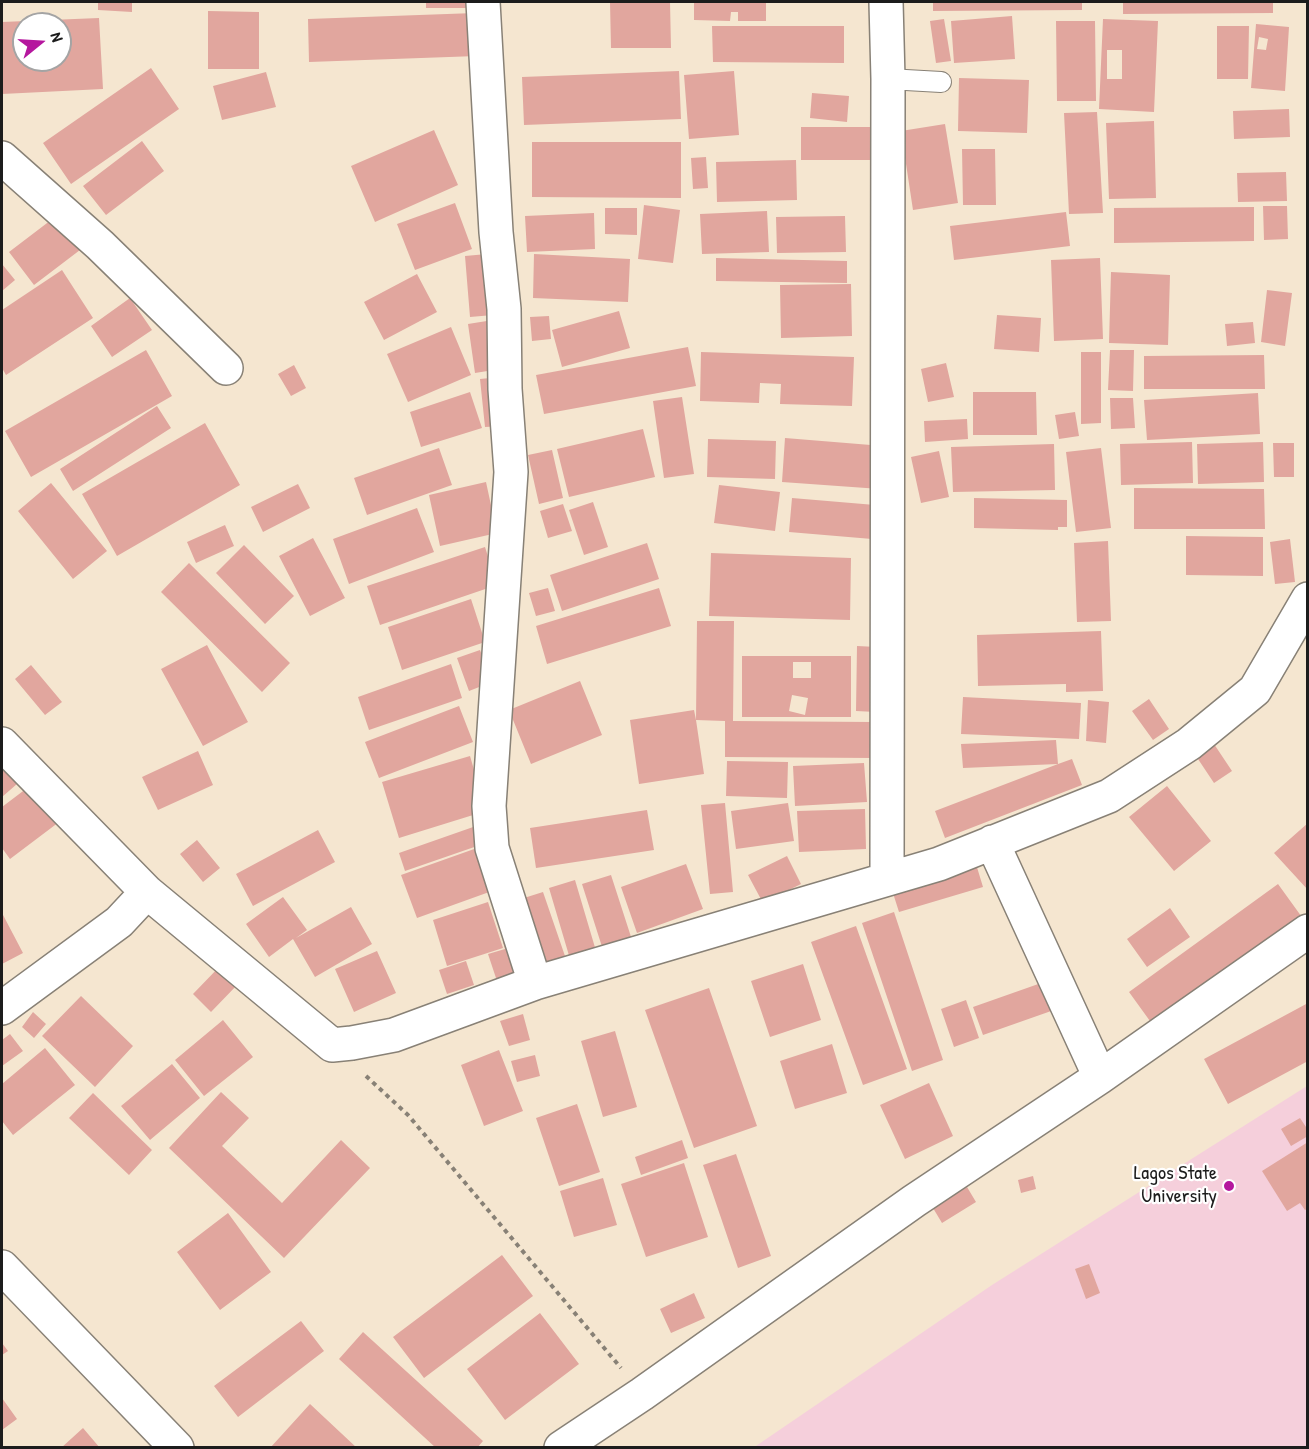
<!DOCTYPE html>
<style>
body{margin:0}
#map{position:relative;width:1309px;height:1449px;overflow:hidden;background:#f5e6d0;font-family:"Patrick Hand",sans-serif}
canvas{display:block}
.frame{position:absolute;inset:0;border:3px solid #1c1c1c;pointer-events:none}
.north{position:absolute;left:12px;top:12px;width:60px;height:60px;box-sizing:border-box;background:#fff;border:2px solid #a4a4a4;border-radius:50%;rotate:72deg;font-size:16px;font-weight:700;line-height:24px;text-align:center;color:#1c1c1c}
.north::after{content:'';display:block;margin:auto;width:21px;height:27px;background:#b5179e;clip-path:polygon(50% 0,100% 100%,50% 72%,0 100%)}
</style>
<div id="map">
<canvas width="1309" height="1449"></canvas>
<div class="frame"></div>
<div class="north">N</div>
</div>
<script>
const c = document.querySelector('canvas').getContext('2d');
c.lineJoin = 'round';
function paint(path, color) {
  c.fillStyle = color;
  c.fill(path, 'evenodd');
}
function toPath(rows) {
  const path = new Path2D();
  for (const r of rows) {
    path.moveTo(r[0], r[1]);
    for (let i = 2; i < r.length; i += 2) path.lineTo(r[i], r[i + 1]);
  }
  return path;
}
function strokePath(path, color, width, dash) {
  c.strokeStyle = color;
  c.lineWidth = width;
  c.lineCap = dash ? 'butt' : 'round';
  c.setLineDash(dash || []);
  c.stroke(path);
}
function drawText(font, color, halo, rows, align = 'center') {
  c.font = font + ' "Patrick Hand",sans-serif';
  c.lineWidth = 4.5;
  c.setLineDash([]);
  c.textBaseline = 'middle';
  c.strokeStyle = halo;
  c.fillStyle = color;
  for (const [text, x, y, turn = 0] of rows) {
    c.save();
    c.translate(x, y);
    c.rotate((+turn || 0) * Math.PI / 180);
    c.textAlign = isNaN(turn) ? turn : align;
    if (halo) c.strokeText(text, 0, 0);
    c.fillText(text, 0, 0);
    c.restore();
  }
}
paint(toPath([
 [1307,1086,1307,1447,753,1448,992,1285]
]), '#f5cfdb');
paint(toPath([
 [98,2,132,2,132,12,98,10],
 [426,2,471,2,471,8,426,8],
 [610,2,670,2,671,48,611,48],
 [694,2,766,2,766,21,738,21,738,12,731,12,730,21,694,20],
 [933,2,1082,2,1082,10,933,11],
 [1123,2,1273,2,1273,13,1123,14],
 [208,11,259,12,259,69,208,69],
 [475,13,477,56,309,62,308,19],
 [1012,16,1015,59,954,63,951,21],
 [99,18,103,89,2,94,2,22],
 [24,24,60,24,60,60,24,60],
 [944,19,951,61,936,63,930,21],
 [1103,19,1158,21,1154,112,1099,109],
 [1107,50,1122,50,1122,79,1107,79],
 [1056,21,1095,21,1096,101,1057,101],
 [1256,24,1289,27,1285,91,1251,88],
 [1259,37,1268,39,1266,50,1257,49],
 [712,26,844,26,844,63,713,62],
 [1217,26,1249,26,1248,79,1217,79],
 [151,68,179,109,71,184,43,143],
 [679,71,681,119,524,125,522,77],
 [734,71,739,135,689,139,684,75],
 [266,72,276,107,222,120,213,86],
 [959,78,1029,80,1027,133,958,131],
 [812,93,849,96,847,122,810,118],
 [1289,109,1290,137,1234,139,1233,111],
 [1097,112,1103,213,1069,214,1064,113],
 [1154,121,1156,198,1109,199,1106,123],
 [945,124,958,203,913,210,901,131],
 [801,127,870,127,870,160,801,160],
 [434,130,458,185,375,222,351,166],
 [142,141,164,171,106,215,83,186],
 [532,142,681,142,681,198,532,197],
 [962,149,995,149,996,205,963,205],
 [706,157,708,188,693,189,691,158],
 [796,160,797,200,717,202,716,162],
 [1286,172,1287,201,1238,202,1237,173],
 [455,203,472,249,415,270,397,224],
 [644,205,680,210,673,263,638,259],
 [1263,206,1287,206,1288,239,1264,240],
 [1254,207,1254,241,1114,243,1114,208],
 [605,208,637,208,637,235,605,234],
 [767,211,769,252,702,254,700,214],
 [1066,212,1070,246,954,260,950,226],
 [594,213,595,249,527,252,525,216],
 [845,216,846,252,777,253,776,217],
 [55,217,80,250,34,285,9,252],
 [487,254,493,315,470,317,465,256],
 [534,254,630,259,628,302,533,298],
 [716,258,847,261,847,283,716,281],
 [1100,258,1103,339,1054,341,1051,260],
 [2,264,15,280,2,291],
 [62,270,93,318,6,375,2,368,2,310],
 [1111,272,1170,275,1168,345,1109,343],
 [417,274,437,312,384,340,364,302],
 [851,284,852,336,781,338,780,285],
 [1267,290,1292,293,1285,346,1261,342],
 [130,298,152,330,112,357,91,326],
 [619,311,630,348,562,367,552,330],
 [997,315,1041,318,1039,352,994,349],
 [549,316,551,339,532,341,530,317],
 [493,320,500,369,475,373,468,324],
 [1253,322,1255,343,1227,346,1225,324],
 [451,327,471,375,408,402,387,354],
 [688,347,696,386,544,414,536,375],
 [146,350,172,396,31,477,5,431],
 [1110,350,1134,350,1133,391,1108,390],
 [701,352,854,357,852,406,780,404,781,384,760,383,759,403,700,401],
 [1081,352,1101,352,1101,423,1081,424],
 [1264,355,1265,389,1144,389,1144,356],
 [946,363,954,397,928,402,921,369],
 [294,365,306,388,291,396,278,374],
 [500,377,504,426,485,427,480,379],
 [470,392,482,428,421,447,410,412],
 [973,392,1036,392,1037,435,973,435],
 [1258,393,1260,434,1147,440,1144,400],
 [682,397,694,474,664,478,653,401],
 [1110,398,1133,398,1135,428,1111,429],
 [157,406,171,428,73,491,60,469],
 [1075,412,1079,436,1059,439,1055,415],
 [967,419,968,439,925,442,924,421],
 [205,423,240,485,117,556,82,494],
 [643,429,655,477,569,497,557,449],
 [785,438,883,446,880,489,782,482],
 [708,439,776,441,775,479,707,477],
 [1192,442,1193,483,1121,485,1120,444],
 [1263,442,1264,482,1198,484,1197,444],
 [1273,443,1294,443,1294,477,1274,477],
 [1054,444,1055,490,953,492,951,447],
 [439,448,452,485,367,515,354,478],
 [1101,448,1111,528,1076,532,1066,452],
 [552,450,563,498,539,504,528,455],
 [939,451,949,497,921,503,911,457],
 [486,482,497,533,440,546,429,495],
 [51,483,107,551,73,579,18,511],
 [298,484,310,508,263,532,251,507],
 [719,485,780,492,775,531,714,523],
 [1134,488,1264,489,1265,529,1134,529],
 [792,498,875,505,872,539,789,532],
 [974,498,1067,500,1067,527,1058,527,1058,530,974,528],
 [593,502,608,547,584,555,569,510],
 [563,504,572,531,548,538,540,511],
 [417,508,434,552,349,584,333,539],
 [225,525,234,546,196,563,187,542],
 [1186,536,1263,537,1263,576,1186,575],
 [313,538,345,598,310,616,279,556],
 [1290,539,1295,582,1275,584,1270,542],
 [1108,541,1111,621,1077,622,1074,543],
 [647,543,659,579,562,611,550,575],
 [244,545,294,596,265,624,216,573],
 [485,547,497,585,380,625,367,586],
 [711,553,851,558,850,620,709,616],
 [189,563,290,663,262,692,161,592],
 [548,588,555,611,536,616,529,593],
 [659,588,671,626,547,664,536,626],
 [471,599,485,642,402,670,388,627],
 [697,621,734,621,733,721,873,722,873,758,725,757,725,721,696,720,704,774,639,784,630,720,694,710,696,720],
 [1101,631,1103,691,1066,692,1066,684,978,686,977,635],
 [207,645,248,722,203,746,161,669],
 [857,646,877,647,876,712,856,711],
 [480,650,492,682,469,691,457,658],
 [742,656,851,656,851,717,742,717],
 [793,662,811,662,811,678,793,678],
 [792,695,808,698,805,715,789,711],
 [451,664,462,698,369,730,358,697],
 [31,665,62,702,45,715,15,679],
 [580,681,602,735,531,764,509,710],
 [963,697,1081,703,1079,739,961,734],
 [1149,699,1169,729,1153,740,1132,711],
 [1088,700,1109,702,1106,743,1086,741],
 [459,706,473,742,379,778,365,742],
 [1056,740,1058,764,1072,759,1082,785,945,838,935,811,1058,764,963,768,961,744],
 [1212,741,1232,771,1214,783,1194,753],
 [2,748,25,777,2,797],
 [198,751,213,785,158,810,142,777],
 [470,756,486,811,399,838,382,782],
 [727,761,788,762,787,798,726,796],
 [864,763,867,802,795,806,793,766],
 [35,782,63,819,10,859,2,848,2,807],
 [1167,786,1211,841,1174,871,1129,817],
 [725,803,733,892,710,894,701,805],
 [788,803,794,841,736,849,731,811],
 [865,809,866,849,799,852,797,811],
 [647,810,654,850,536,868,530,828],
 [1308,823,1308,890,1274,853],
 [476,826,483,844,405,871,399,853],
 [318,830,335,862,253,906,236,874],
 [197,840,220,868,203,882,180,854],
 [477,848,492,891,417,918,401,875],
 [787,856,801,884,763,903,748,875],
 [686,864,703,909,637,933,621,887],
 [976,864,983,887,899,912,892,890],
 [611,875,633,943,604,953,582,884],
 [575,880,599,961,573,969,549,888],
 [1278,884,1304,920,1155,1028,1129,992],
 [543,892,566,959,548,965,524,898],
 [283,897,307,930,296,938,351,907,372,944,315,977,293,939,269,957,246,924],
 [488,902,503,948,447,966,433,920],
 [1170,908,1190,937,1147,967,1127,939],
 [894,912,943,1060,912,1071,862,923],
 [2,913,23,953,2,964],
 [856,926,907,1069,863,1085,811,942],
 [511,940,523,979,499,987,488,954,505,949,503,942],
 [377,951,396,993,354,1012,335,969],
 [466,961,474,985,447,994,439,970],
 [803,964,821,1020,770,1037,751,981],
 [221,965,239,983,211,1012,193,994],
 [1044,982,1054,1010,983,1035,973,1007],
 [709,988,757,1126,694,1148,645,1010],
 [81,996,133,1046,95,1087,42,1036],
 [966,1000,979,1038,954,1047,941,1009],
 [1308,1003,1308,1061,1228,1104,1204,1059],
 [33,1012,46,1024,34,1038,22,1027],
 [523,1014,530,1040,509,1046,500,1021],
 [223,1020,253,1057,204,1096,175,1060],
 [615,1031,637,1107,603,1117,581,1041],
 [10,1034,23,1051,2,1066,2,1040],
 [832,1044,847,1093,795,1109,780,1061],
 [45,1048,75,1085,13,1135,2,1121,2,1084],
 [499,1050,523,1111,484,1126,461,1065],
 [535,1055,540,1076,517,1082,511,1061],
 [172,1064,200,1098,150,1140,121,1106],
 [929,1083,953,1136,905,1159,880,1105],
 [221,1092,249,1118,222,1146,282,1203,341,1140,370,1168,284,1258,169,1148],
 [93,1093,152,1150,129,1175,69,1118],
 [577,1104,600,1172,559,1186,536,1118],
 [1300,1118,1308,1130,1308,1136,1291,1146,1281,1129],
 [682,1140,688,1158,641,1175,635,1157],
 [1308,1142,1308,1208,1305,1210,1300,1203,1287,1211,1262,1171],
 [736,1154,771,1256,738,1268,703,1165],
 [684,1163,708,1237,646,1257,621,1184],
 [1033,1176,1036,1189,1021,1193,1018,1180],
 [603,1178,617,1225,574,1237,560,1191],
 [967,1187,976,1202,942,1223,933,1208],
 [228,1213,271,1272,220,1310,177,1252],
 [502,1255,533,1296,424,1378,393,1337],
 [1089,1264,1100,1293,1086,1299,1075,1269],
 [694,1293,705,1318,671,1333,660,1309],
 [540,1313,579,1364,505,1420,467,1369],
 [301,1321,324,1351,238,1417,214,1386],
 [363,1332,483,1441,477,1448,436,1448,339,1359],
 [2,1343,8,1351,2,1355],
 [2,1398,17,1419,2,1430],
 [310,1404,357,1448,270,1448],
 [83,1428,100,1448,61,1448]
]), '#e1a69e');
const lane = toPath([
 [888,79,941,82]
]);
const street = toPath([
 [483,2,496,232,504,309,505,389,511,472,489,806,492,848,535,983],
 [886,2,888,79,887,878],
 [2,158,100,245,226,368],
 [2,744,147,892,332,1045,352,1043,394,1035,535,983,939,864,1109,796,1189,744,1255,690,1308,599],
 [992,842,1100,1077],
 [2,1008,119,922,147,892],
 [2,1267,177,1448],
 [561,1448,642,1394,914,1201,1100,1077,1308,931]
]);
strokePath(lane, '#888176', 22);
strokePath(street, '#888176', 36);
strokePath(toPath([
 [366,1076,408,1115,621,1368]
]), '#888176', 4, [4.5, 4.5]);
strokePath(lane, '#fff', 20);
strokePath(street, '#fff', 33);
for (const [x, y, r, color] of [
 [1229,1186,6,"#b5179e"]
]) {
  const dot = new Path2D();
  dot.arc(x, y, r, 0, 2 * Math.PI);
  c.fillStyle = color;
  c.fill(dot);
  strokePath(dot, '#fff', 2);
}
drawText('20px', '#1c1c1c', '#fff', [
 ["Lagos State",1217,1174],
 ["University",1217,1197]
], 'right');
</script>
